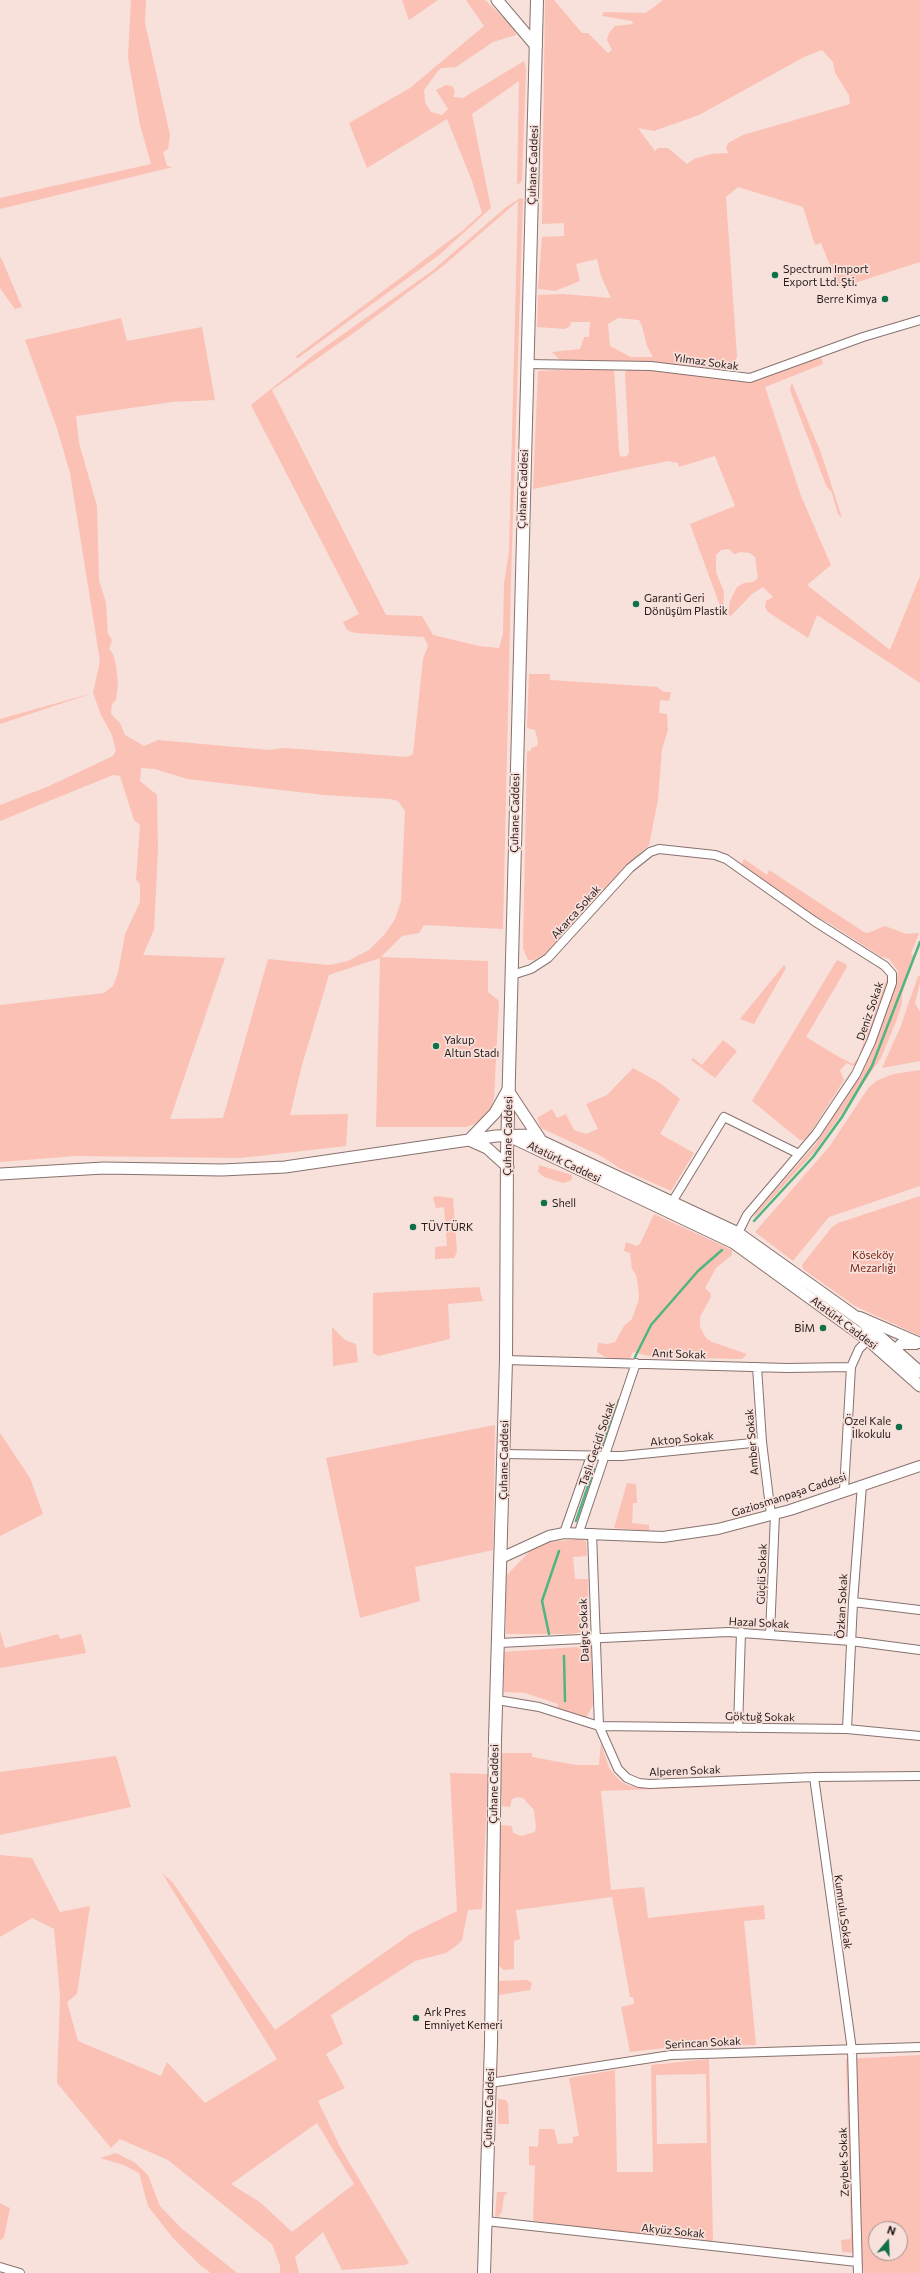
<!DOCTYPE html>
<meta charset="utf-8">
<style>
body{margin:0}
#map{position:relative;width:920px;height:2273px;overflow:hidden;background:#f8e0db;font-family:Commissioner,sans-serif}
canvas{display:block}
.north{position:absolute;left:868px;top:2221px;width:40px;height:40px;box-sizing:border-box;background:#f8e0db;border:1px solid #a4928e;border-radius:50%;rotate:19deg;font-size:11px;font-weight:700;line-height:16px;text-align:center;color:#251c1a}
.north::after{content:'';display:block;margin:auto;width:14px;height:18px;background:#0e7147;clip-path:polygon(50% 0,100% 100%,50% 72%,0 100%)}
</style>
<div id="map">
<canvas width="920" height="2273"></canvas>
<div class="north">N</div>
</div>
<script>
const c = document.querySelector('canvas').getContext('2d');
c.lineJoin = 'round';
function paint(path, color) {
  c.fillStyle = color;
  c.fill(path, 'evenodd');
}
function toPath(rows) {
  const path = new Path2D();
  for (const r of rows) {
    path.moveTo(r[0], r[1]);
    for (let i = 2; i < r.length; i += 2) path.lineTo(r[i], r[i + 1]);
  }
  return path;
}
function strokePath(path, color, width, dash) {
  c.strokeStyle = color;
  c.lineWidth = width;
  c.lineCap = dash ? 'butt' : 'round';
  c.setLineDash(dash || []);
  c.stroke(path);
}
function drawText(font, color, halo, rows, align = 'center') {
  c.font = font + ' Commissioner,sans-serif';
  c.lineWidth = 3.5;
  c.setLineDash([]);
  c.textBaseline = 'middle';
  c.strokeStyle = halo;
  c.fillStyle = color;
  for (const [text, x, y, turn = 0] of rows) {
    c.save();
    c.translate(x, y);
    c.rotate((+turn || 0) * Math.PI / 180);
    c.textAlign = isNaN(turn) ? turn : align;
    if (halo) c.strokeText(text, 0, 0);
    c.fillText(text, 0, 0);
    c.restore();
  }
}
paint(toPath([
 [131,0,146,0,145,23,170,135,168,149,163,152,167,166,173,167,0,209,0,198,151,164,140,125,128,58],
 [402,0,438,0,409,20],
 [466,0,485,0,514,28,516,35,493,42,456,67,441,68,438,71,424,90,425,102,431,112,442,115,448,109,436,90,446,85,452,86,455,91,453,97,463,98,524,61,526,68,522,181,517,185,519,81,472,114,491,208,438,256,298,358,295,357,407,273,462,231,482,213,472,181,447,119,367,168,349,123,410,88,484,26],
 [545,0,554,0,582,33,588,33,608,53,612,50,607,40,609,33,615,26,633,24,632,21,602,16,604,12,646,13,663,0,920,0,920,262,839,288,821,243,815,245,803,207,738,187,726,197,737,357,730,371,661,363,561,361,552,352,580,349,584,337,589,337,590,322,571,322,570,326,565,329,537,327,538,295,563,294,611,298,601,276,597,259,576,264,580,281,555,291,538,289,542,237,564,236,564,223,542,224],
 [822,50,833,62,835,73,849,95,850,104,743,135,728,143,726,149,729,153,711,154,694,159,687,164,668,148,658,148,655,151,638,128,654,131,699,115,804,57],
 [618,318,639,320,642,326,647,346,653,357,631,357,610,346,608,324],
 [520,198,523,199,511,580,503,929,424,925,419,933,402,936,381,957,488,961,488,992,499,1001,494,1099,490,1112,480,1122,466,1127,376,1127,380,958,329,975,302,1065,290,1115,348,1114,346,1146,241,1158,75,1156,0,1162,0,1005,104,993,113,986,118,973,125,934,140,902,140,884,136,880,140,825,134,820,120,776,113,775,0,821,0,805,47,787,113,756,116,751,112,735,101,715,93,693,0,724,0,719,93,693,100,661,70,473,57,428,25,340,121,318,127,341,202,327,215,400,172,402,76,416,79,443,97,506,99,580,106,603,108,634,112,640,109,649,113,654,116,665,118,684,116,700,112,704,111,714,120,723,125,735,144,746,158,740,269,750,285,748,407,757,413,754,423,659,428,646,424,637,355,633,347,630,343,622,359,614,251,405,315,354,432,271,505,208],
 [518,201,509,552,504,583,503,634,499,648,479,646,433,635,422,616,386,615,272,390,355,332,443,266],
 [141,768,155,769,187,779,324,795,391,799,398,801,405,811,401,901,395,919,385,934,369,950,348,961,329,965,268,959,223,1118,170,1119,225,958,143,955,154,930,158,849,157,795,140,781],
 [0,257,3,262,22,307,15,309,0,288],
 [821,357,823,364,765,387,801,496,831,565,807,585,890,650,920,576,920,683,817,615,808,638,768,612,765,607,766,601,773,597,763,587,752,594,731,616,728,615,730,601,737,587,744,583,753,582,758,578,755,557,750,553,741,552,734,554,729,549,721,550,716,555,716,572,724,592,723,614,690,524,735,506,715,456,679,467,678,463,668,461,533,489,538,371,614,368,619,451,620,456,624,457,628,455,629,451,625,374,627,368,667,371,742,382,753,382],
 [792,383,821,453,842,518,838,514,832,493,826,485,791,393,790,388],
 [529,674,550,674,550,680,657,687,664,692,671,692,669,701,660,700,659,713,667,714,668,730,662,749,658,800,649,845,633,859,555,948,534,960,528,960,523,948,527,751,531,751,531,748,537,746,538,742,535,730,527,728],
 [744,859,767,875,769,870,864,932,868,933,885,926,906,934,919,933,911,954,915,956,902,994,902,1003,897,1019,881,1058,817,1149,755,1217,754,1216,756,1212,815,1145,863,1068,897,979,898,971,889,959,880,956,827,922,814,917,745,867,742,864],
 [837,960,846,964,847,967,806,1037,839,1057,853,1064,858,1058,887,978,887,986,861,1059,853,1066,847,1063,840,1070,844,1080,809,1135,804,1140,800,1140,752,1101],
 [784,965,786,968,754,1024,740,1019],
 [918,976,920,976,920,983,915,1003,920,1012,920,1061,882,1068,900,1028],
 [723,1040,737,1051,715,1078,691,1060,693,1058,702,1065],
 [633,1068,660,1083,680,1099,660,1134,694,1153,671,1191,619,1168,603,1157,541,1128,537,1118,552,1109,557,1118,566,1114,574,1130,586,1134,598,1129,586,1104,607,1095],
 [920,1070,920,1186,829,1217,793,1261,755,1232,829,1147,869,1087,878,1080,894,1074],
 [539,1165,572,1175,572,1179,570,1181,563,1183,544,1177,538,1172],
 [436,1196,453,1198,457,1252,454,1258,435,1259,435,1247,447,1246,444,1207,436,1208,433,1198],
 [920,1196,920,1336,855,1306,803,1269,802,1265,832,1227,838,1223],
 [654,1214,732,1250,732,1255,716,1268,705,1288,711,1294,711,1297,700,1317,700,1327,706,1338,712,1342,747,1354,742,1359,653,1357,633,1352,629,1361,605,1357,597,1352,598,1343,608,1344,615,1342,624,1326,632,1319,639,1299,638,1286,636,1275,632,1269,630,1253,624,1251,626,1242,636,1246,640,1244],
 [479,1287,483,1301,448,1304,450,1339,378,1356,373,1353,373,1293],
 [332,1327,345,1340,356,1344,358,1362,333,1366],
 [495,1425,493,1550,415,1567,420,1601,360,1618,326,1458],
 [0,1433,30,1478,43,1514,0,1536],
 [627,1483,636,1484,637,1503,633,1503,632,1523,649,1525,649,1531,614,1528],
 [580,1539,586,1541,587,1556,573,1557,575,1579,588,1579,588,1631,571,1634,506,1634,506,1576,532,1549,547,1542],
 [0,1631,5,1648,58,1634,60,1639,81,1634,86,1653,0,1668],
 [591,1646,593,1705,586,1718,557,1708,558,1704,525,1693,504,1692,504,1652],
 [601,1743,609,1768,620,1781,630,1786,643,1788,737,1786,601,1791,611,1890,644,1887,648,1918,764,1905,765,1919,744,1921,756,2045,681,2046,630,2052,621,2007,634,2004,633,1997,630,1997,612,1897,516,1910,520,1939,514,1941,514,1969,504,1970,499,1966,500,1825,512,1826,513,1833,522,1836,535,1832,536,1827,534,1810,523,1798,517,1797,512,1799,510,1807,502,1806,499,1755,503,1753,532,1753,532,1757,576,1765,599,1765],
 [116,1756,131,1807,0,1835,0,1772],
 [450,1773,488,1774,482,1909,468,1910,462,1940,456,1946,446,1953,415,1961,331,2015,343,2044,326,2054,345,2088,318,2101,340,2147,409,2263,405,2265,342,2270,323,2232,295,2257,299,2273,280,2273,280,2266,272,2244,168,2160,120,2139,111,2148,57,2083,60,1996,54,1929,32,1918,0,1937,0,1855,32,1858,60,1912,90,1906,77,1994,67,2002,78,2041,161,2076,167,2062,205,2103,277,2059,162,1873,173,1883,275,2030,412,1933,457,1911],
 [317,2123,354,2184,292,2232,261,2203,231,2184],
 [527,1980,532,1983,530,1990,499,1995,499,1981],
 [920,2055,920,2273,864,2273,860,2256,855,2253,842,2252,841,2240,850,2239,851,2232,846,2059],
 [876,2229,900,2229,900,2253,876,2253],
 [709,2059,713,2240,711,2243,533,2221,535,2166,529,2165,529,2146,538,2147,539,2129,554,2129,558,2144,573,2143,573,2137,579,2136,569,2078,615,2070,617,2172,653,2172,651,2065],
 [706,2074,707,2143,657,2144,656,2075],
 [498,2099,506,2100,508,2104,509,2124,498,2124],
 [116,2153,134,2162,148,2175,160,2206,181,2228,237,2273,211,2273,201,2266,172,2237,148,2206,139,2173,124,2165,100,2158],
 [497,2192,508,2192,504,2196,502,2211,498,2218,495,2215],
 [0,2203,10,2208,4,2237,0,2241]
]), '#fac1b4');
strokePath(toPath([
 [754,1221,813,1157,842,1117,872,1066,920,942],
 [635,1357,651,1325,698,1271,722,1250],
 [600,1452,619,1400],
 [576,1521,594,1469],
 [549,1634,542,1601,559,1551],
 [564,1656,565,1701]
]), '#50b581', 2.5);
const minor = toPath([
 [527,364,651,366,750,378,863,337,920,320],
 [512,975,531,969,548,958,630,868,650,852,659,849,715,855,726,859,814,921,885,966,892,974,892,983,871,1042,856,1074,816,1134,747,1215,736,1237],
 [669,1207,724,1117,799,1154],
 [506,1360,787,1368,851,1367],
 [757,1367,762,1442,771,1515],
 [504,1454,622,1456,762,1442],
 [844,1490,851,1367,859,1349,872,1336],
 [579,1532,636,1363],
 [564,1533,591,1456],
 [592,1533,599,1726,618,1769,627,1778,639,1783,650,1784,814,1777,920,1776],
 [853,1602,920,1610],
 [770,1634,775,1514],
 [499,1643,728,1632,851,1641,920,1650],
 [497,1700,539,1707,599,1726,847,1729,920,1736],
 [738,1728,741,1632],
 [847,1729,853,1602,862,1485],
 [814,1777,852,2050,858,2273],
 [490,2083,671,2055,920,2047],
 [486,2221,857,2262],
 [0,2267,20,2273]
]);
const tertiary = toPath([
 [860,1317,920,1343],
 [889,1356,901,1344,916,1344],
 [501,1558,549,1536,564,1533,663,1537,718,1529,790,1510,920,1466]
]);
const secondary = toPath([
 [497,0,536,46],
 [509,1092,540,1139],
 [511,1137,734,1243,868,1340,920,1386],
 [508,1167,487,1148,469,1140,495,1113,509,1088],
 [0,1174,104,1168,222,1170,285,1167,496,1136,528,1135,738,1233,863,1322,920,1372]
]);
const primary = toPath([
 [484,2273,491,2043,495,1740,506,1360,507,1152,537,0]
]);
strokePath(minor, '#87726e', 10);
strokePath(tertiary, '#87726e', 12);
strokePath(secondary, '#87726e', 13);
strokePath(primary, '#87726e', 14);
strokePath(minor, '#fff', 8);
strokePath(tertiary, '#fff', 10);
strokePath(secondary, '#fff', 11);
strokePath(primary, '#fff', 12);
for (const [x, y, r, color] of [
 [775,275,4,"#0e7147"],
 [885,299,4,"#0e7147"],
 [636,604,4,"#0e7147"],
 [436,1046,4,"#0e7147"],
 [544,1203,4,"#0e7147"],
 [413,1227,4,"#0e7147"],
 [823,1328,4,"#0e7147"],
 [899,1427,4,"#0e7147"],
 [416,2018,4,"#0e7147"]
]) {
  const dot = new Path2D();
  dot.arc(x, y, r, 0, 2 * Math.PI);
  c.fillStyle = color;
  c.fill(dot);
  strokePath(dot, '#f8e0db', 1.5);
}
drawText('11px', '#251c1a', '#f8e0db', [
 ["Çuhane Caddesi",533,165,-88],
 ["Yılmaz Sokak",706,362,8],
 ["Çuhane Caddesi",523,489,-88],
 ["Çuhane Caddesi",515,813,-89],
 ["Akarca Sokak",576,912,-48],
 ["Deniz Sokak",870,1011,-71],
 ["Çuhane Caddesi",508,1136,-89],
 ["Atatürk Caddesi",564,1162,26],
 ["Atatürk Caddesi",844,1323,37],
 ["Anıt Sokak",679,1354,2],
 ["Aktop Sokak",682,1439,-6],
 ["Amber Sokak",752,1442,-95],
 ["Taşlı Geçidi Sokak",597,1444,-71],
 ["Çuhane Caddesi",504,1460,-89],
 ["Gaziosmanpaşa Caddesi",789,1495,-18],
 ["Güçlü Sokak",762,1574,-88],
 ["Özkan Sokak",842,1606,-87],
 ["Hazal Sokak",759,1623,3],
 ["Dalgıç Sokak",584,1630,-92],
 ["Göktuğ Sokak",760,1717,1],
 ["Alperen Sokak",685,1771,-2],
 ["Çuhane Caddesi",494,1784,-89],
 ["Kumrulu Sokak",843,1912,82],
 ["Serincan Sokak",703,2043,-3],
 ["Çuhane Caddesi",489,2108,-88],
 ["Zeybek Sokak",844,2162,-92],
 ["Akyüz Sokak",673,2231,6]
]);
drawText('11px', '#251c1a', '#f8e0db', [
 ["Spectrum Import",783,269],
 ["Export Ltd. Şti.",783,282],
 ["Berre Kimya",877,299,"right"],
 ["Garanti Geri",644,598],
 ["Dönüşüm Plastik",644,611],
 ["Yakup",444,1040],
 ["Altun Stadı",444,1053],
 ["Shell",552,1203],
 ["TÜVTÜRK",421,1227],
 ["BİM",815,1328,"right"],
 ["Özel Kale",891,1421,"right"],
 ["İlkokulu",891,1434,"right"],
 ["Ark Pres",424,2012],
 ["Emniyet Kemeri",424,2025]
], 'left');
drawText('11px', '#751f0f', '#f8e0db', [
 ["Köseköy",873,1255],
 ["Mezarlığı",873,1268]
]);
</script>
